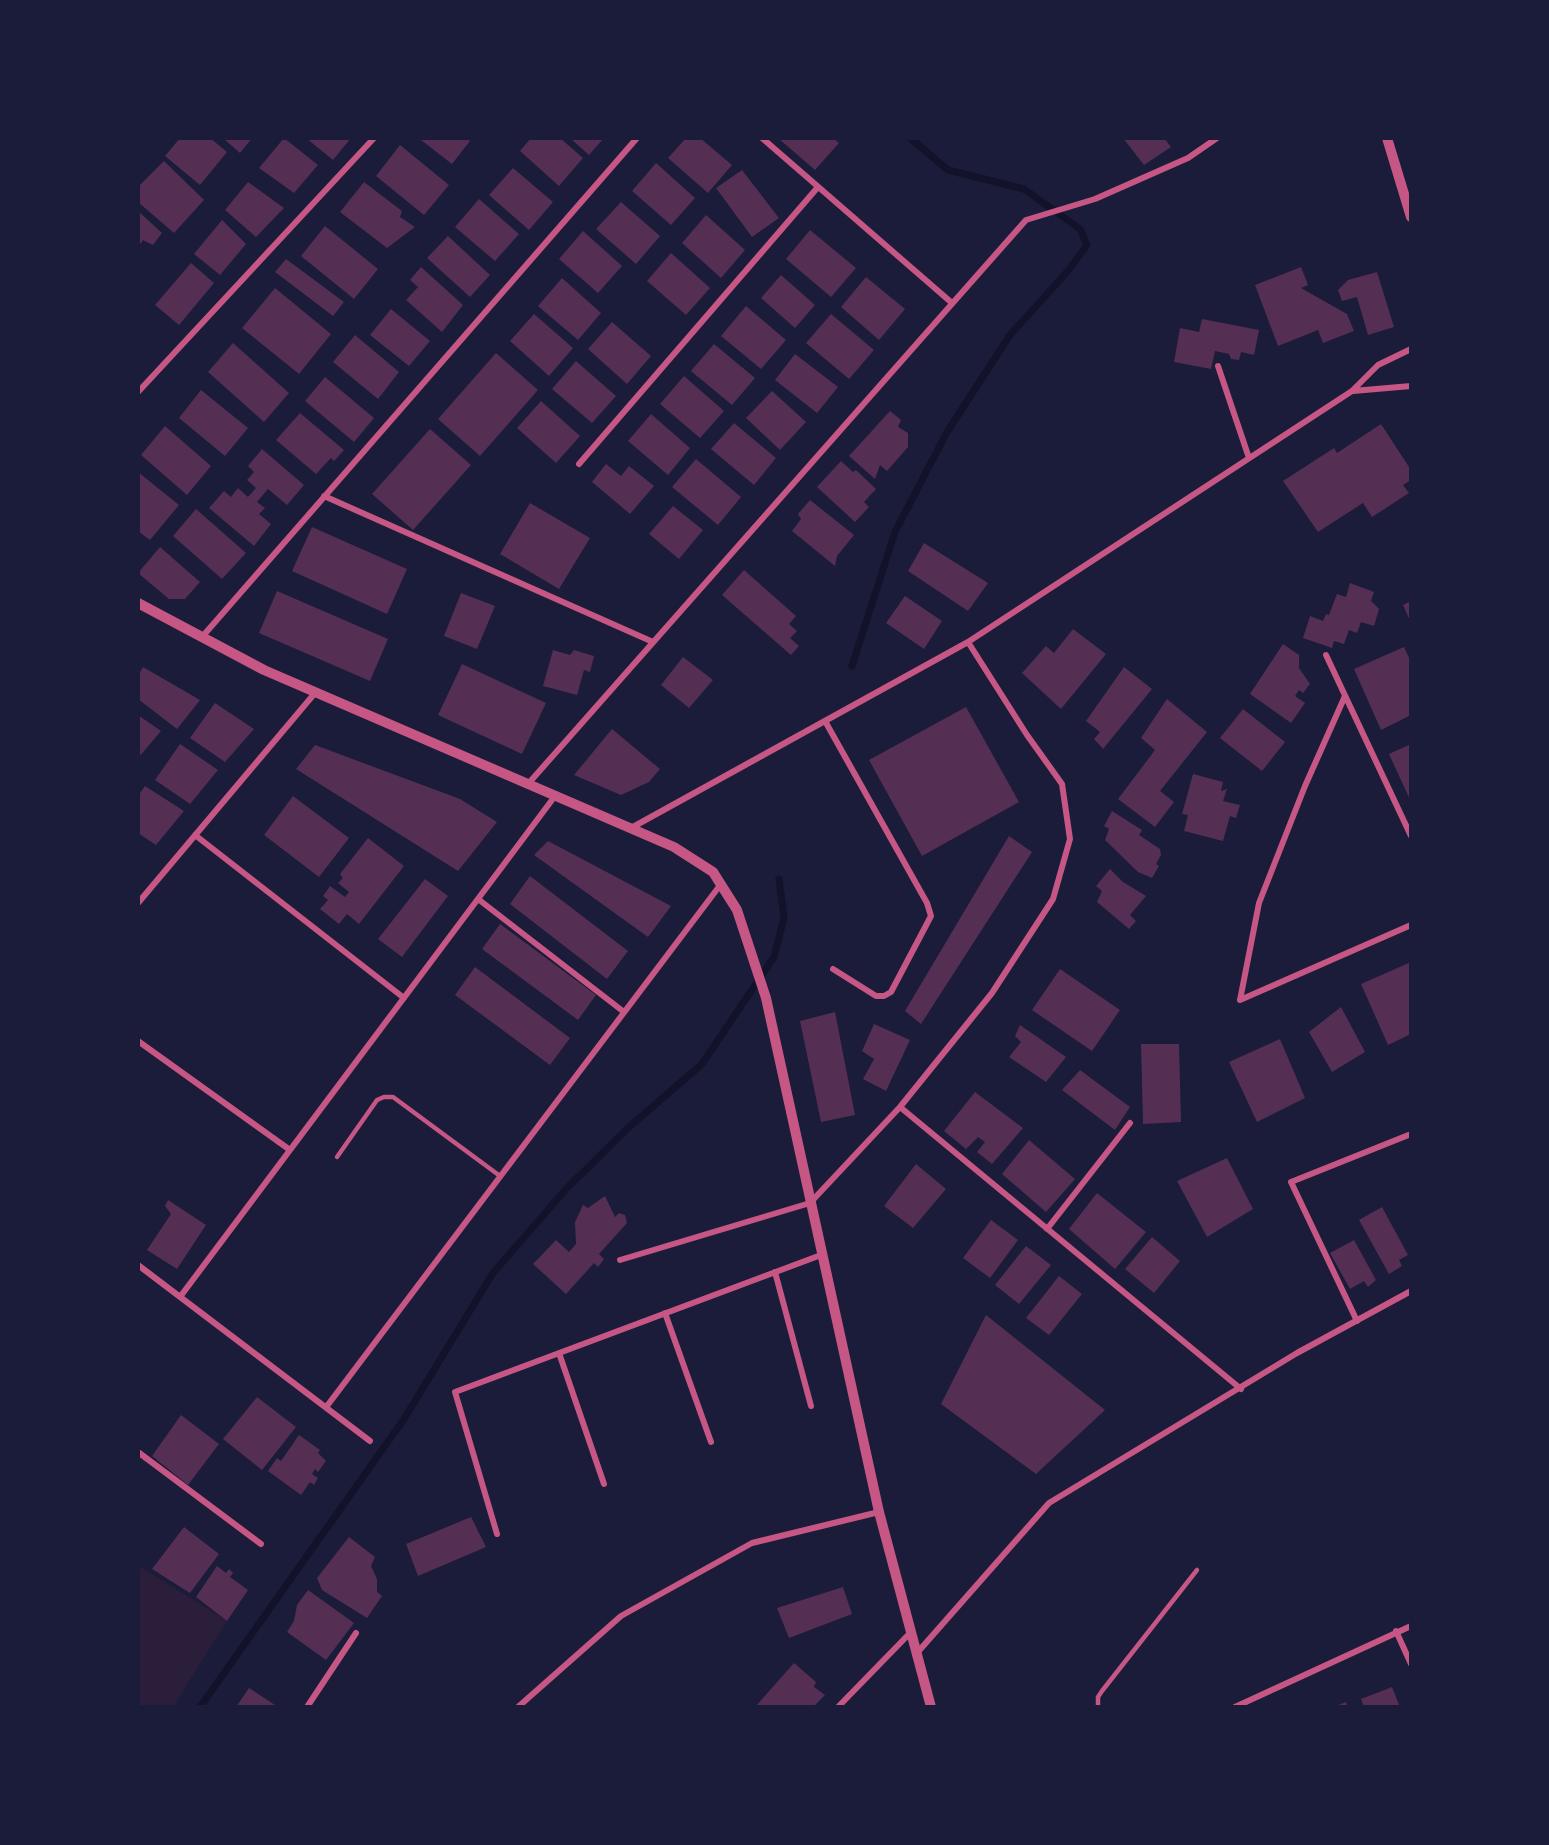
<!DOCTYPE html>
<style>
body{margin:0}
#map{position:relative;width:1549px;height:1845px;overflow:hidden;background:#1b1b3a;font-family:Ubuntu,sans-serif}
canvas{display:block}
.frame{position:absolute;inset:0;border:140px solid #1b1b3a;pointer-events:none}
</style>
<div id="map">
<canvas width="1549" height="1845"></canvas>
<div class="frame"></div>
</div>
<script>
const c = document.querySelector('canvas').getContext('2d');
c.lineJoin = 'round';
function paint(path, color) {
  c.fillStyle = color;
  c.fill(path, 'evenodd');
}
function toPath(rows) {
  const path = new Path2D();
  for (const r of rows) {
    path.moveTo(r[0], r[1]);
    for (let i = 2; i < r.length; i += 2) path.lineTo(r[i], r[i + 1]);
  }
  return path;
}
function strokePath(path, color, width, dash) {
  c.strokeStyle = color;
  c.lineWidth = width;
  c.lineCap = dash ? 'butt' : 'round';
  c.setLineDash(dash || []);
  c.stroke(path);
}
paint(toPath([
 [138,1565,227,1621,173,1707,138,1707]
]), '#2a1e3b');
strokePath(toPath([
 [852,666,895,532,947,432,1010,335,1068,271,1087,245,1080,229,1024,189,948,170,910,138],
 [200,1707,404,1419,493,1273,567,1188,629,1127,702,1064,774,957,784,918,779,879]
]), '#12122b', 7);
paint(toPath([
 [180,138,210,138,227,152,200,185,165,156],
 [223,138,252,138,240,153],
 [284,138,318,165,294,193,259,168],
 [306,138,351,138,333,160],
 [422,138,466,138,470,141,452,164,421,140],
 [531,138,560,138,583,158,559,186,520,151],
 [570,138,604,138,589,155],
 [686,138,700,138,732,165,708,193,668,158],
 [778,138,833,138,839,143,815,170],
 [1123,138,1164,138,1171,147,1144,165],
 [400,145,449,185,424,215,376,176],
 [164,161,204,200,174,233,138,202,138,187],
 [656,163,695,198,671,225,632,191],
 [513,168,553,202,529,230,489,195],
 [742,170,779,218,752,237,716,188],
 [248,182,284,208,256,237,225,210],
 [364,182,402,211,400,217,415,227,387,248,340,212],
 [479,199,519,234,495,261,455,227],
 [621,202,660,236,636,264,596,229],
 [138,211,162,233,153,245,143,240,138,247],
 [706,215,745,250,721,278,682,243],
 [222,220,246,244,220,275,194,254],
 [325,226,378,269,354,299,301,256],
 [810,230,856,268,831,297,786,259],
 [583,231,622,266,598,293,559,259],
 [448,236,490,275,470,297,427,258],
 [671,253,710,288,686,315,647,281],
 [286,259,344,302,333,316,275,272],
 [191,263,214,283,179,325,155,305],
 [421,267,463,305,442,332,406,300,418,287,410,280],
 [1301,267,1308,285,1301,288,1347,314,1354,331,1323,343,1318,330,1278,346,1255,285],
 [1377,272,1394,327,1368,335,1357,297,1342,301,1338,290,1348,280],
 [781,275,815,305,795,328,761,298],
 [866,277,905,309,879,340,841,307],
 [562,278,601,313,578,340,538,306],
 [275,288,331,334,299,374,242,328],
 [746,306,786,340,761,369,721,336],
 [391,309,430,341,409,366,370,335],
 [534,314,573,348,549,376,510,341],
 [831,314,874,350,849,379,806,343],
 [1202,319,1259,330,1254,355,1241,352,1239,360,1231,359,1229,354,1215,351,1211,369,1174,362,1180,328,1199,332],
 [612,322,651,356,627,384,588,349],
 [355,335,399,372,378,399,333,362],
 [233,343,289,393,264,422,208,372],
 [714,344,755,378,732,405,691,371],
 [496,353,538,390,480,456,438,419],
 [795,354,838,387,817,413,775,380],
 [576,361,616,396,592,423,552,389],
 [684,376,724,411,700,438,660,404],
 [325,377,374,418,354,442,305,401],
 [201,390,248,428,225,456,179,418],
 [772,391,806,422,780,450,746,418],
 [541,401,580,436,556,463,517,428],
 [890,411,901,420,898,427,908,433,908,447,887,471,880,465,875,479,849,456],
 [300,413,344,450,334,461,331,458,316,474,276,440],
 [651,414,690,448,668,475,628,441],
 [734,423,776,458,754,485,711,449],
 [1381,424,1411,470,1411,480,1403,485,1409,493,1372,517,1363,503,1318,532,1283,481,1334,448,1337,453],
 [165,426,211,466,187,495,141,455],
 [430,429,471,465,413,530,372,494],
 [262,449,304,485,287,505,268,489,257,502,265,508,259,514,271,524,254,546,209,508,224,491,231,497,238,488,248,497,256,488,247,480,254,472,248,466],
 [696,459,741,497,718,525,672,487],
 [841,461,853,472,856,470,876,489,864,502,869,507,855,522,817,487],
 [606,464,621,476,629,466,654,486,630,514,592,482],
 [138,472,179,505,150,540,138,531],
 [810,500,854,535,837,556,835,566,792,531,801,519,798,514],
 [530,503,590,538,559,589,500,554],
 [673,506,703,530,679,559,649,534],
 [196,509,246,553,222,579,173,536],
 [312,527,407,569,387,614,292,571],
 [924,543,988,583,968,611,908,571],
 [160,547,200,582,185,599,169,599,138,573],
 [744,570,796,616,789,624,797,631,790,638,799,646,791,655,722,595],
 [1350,583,1374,592,1371,601,1379,609,1374,626,1361,622,1357,633,1349,630,1344,644,1334,641,1332,648,1303,638,1310,616,1323,621,1326,614,1329,615,1337,594,1346,597],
 [277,591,388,639,370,681,259,633],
 [461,593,495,606,477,649,444,636],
 [905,596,942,621,924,649,886,623],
 [1411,601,1411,623,1403,605],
 [1073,629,1106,654,1061,709,1022,673,1046,646,1054,653],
 [1283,644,1299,655,1299,668,1310,684,1303,693,1299,690,1295,696,1305,703,1291,723,1250,694],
 [1404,647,1411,662,1411,715,1381,730,1354,669],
 [553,650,570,655,574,650,594,656,590,672,584,670,577,695,543,686],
 [683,657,713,680,689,708,661,685],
 [462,664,546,703,522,754,438,715],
 [143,667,200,700,177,729,138,699,138,676],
 [1124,667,1152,689,1103,749,1094,739,1100,732,1086,721],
 [1167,699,1207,732,1160,791,1174,802,1155,827,1118,799,1155,750,1141,738],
 [215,703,254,729,225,762,190,738],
 [966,707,1019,802,922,856,869,760],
 [1243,709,1285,742,1262,771,1220,738],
 [138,715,161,731,138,758],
 [612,729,660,769,649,782,621,795,574,775],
 [180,744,218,770,190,804,155,780],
 [1411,744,1411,802,1389,754],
 [315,745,460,799,497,822,458,871,296,769],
 [1193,774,1223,782,1221,791,1227,789,1223,801,1240,805,1236,818,1230,816,1223,841,1184,831,1188,815,1182,814],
 [145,786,184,811,156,845,138,833,138,796],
 [293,796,349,838,319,877,264,835],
 [1112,811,1142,830,1139,835,1160,849,1161,855,1156,864,1159,866,1152,878,1138,872,1105,840,1109,829,1104,826],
 [1009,836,1032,852,921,1024,905,1011],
 [368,838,404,866,359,924,347,914,339,924,320,909,328,900,323,896,330,886,345,897,349,892,338,883,343,878,340,874],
 [548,841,671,906,648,937,534,855],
 [1110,869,1123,882,1146,896,1130,915,1136,921,1129,929,1097,902,1102,891,1096,886],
 [530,876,628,951,607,979,510,904],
 [425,879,448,896,402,957,378,939],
 [500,924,596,995,578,1020,482,949],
 [1411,962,1411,1034,1388,1045,1361,984],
 [475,967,570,1038,550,1065,455,995],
 [1060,969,1120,1010,1092,1051,1032,1010],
 [1341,1007,1365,1052,1332,1072,1309,1032],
 [835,1012,855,1115,821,1122,800,1021],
 [874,1024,910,1040,886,1091,863,1079,874,1059,862,1051],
 [1020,1025,1066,1057,1046,1082,1009,1057,1021,1042,1015,1036],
 [1280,1039,1305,1098,1257,1122,1229,1062],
 [1141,1044,1179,1044,1181,1122,1143,1124],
 [1080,1070,1130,1107,1115,1130,1062,1090],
 [975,1092,1023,1128,992,1164,977,1152,985,1142,978,1137,966,1149,944,1131],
 [1029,1140,1075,1179,1046,1212,1002,1174],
 [1227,1158,1253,1209,1207,1237,1177,1181],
 [916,1164,946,1189,913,1228,884,1206],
 [1097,1193,1146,1232,1115,1269,1069,1229],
 [605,1196,615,1217,619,1213,625,1215,627,1223,599,1254,604,1259,598,1267,594,1263,566,1294,533,1264,556,1240,569,1252,576,1244,575,1222,583,1205,588,1208],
 [168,1200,206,1225,177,1269,147,1250,171,1214,165,1206],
 [1382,1207,1408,1255,1399,1260,1402,1266,1389,1274,1359,1220],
 [991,1220,1018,1240,990,1278,963,1258],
 [1152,1237,1180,1261,1154,1293,1125,1269],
 [1354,1240,1376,1280,1368,1287,1364,1281,1350,1289,1330,1253],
 [1026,1246,1051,1265,1019,1304,995,1285],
 [1059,1276,1082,1294,1049,1335,1026,1318],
 [986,1315,1105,1410,1036,1474,941,1404],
 [257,1397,296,1427,262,1470,223,1439],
 [181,1415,219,1444,188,1485,152,1456],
 [299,1435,320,1450,318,1453,326,1461,318,1472,315,1469,312,1474,318,1478,314,1485,310,1482,301,1495,268,1471,277,1458,281,1461],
 [471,1517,486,1547,418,1576,406,1544],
 [184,1527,219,1554,190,1593,152,1569],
 [349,1537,375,1557,371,1566,377,1579,377,1592,382,1596,367,1618,322,1590,317,1578],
 [217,1566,226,1573,229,1569,233,1573,230,1577,248,1590,227,1621,196,1597],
 [843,1587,852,1614,789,1638,777,1608],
 [308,1590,354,1623,326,1660,287,1632,294,1621,297,1605],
 [794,1663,816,1682,814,1687,825,1695,813,1707,755,1707],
 [1392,1687,1400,1707,1364,1707,1361,1699],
 [249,1688,278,1707,236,1707],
 [1346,1702,1348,1707,1333,1707]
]), '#542f53');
strokePath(toPath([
 [337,1157,377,1100,384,1097,393,1097,500,1176],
 [1098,1707,1098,1697,1102,1691,1197,1570]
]), '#c65784', 4.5);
strokePath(toPath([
 [762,138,952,303],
 [1218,366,1249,458],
 [1353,391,1411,386],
 [138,392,374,138],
 [579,464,818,187],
 [324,496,653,642],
 [202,637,637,138],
 [1326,655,1411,836],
 [825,721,927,903,931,916,891,992,884,996,876,996,833,969],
 [528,784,1026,220,1095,199,1188,158,1217,138],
 [631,828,968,642,1352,391,1378,365,1411,349],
 [195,835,404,998],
 [478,899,624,1012],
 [138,903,315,693],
 [1240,1000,1259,903,1305,786,1345,696],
 [1240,1000,1411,925],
 [138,1041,290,1150],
 [900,1107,1241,1389],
 [1047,1229,1130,1123],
 [620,1260,810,1203,900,1107,992,993,1053,899,1070,839,1062,784,1027,735,968,642],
 [138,1265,370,1441],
 [775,1272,811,1406],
 [180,1297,555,796],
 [665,1313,711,1442],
 [1357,1321,1291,1182,1411,1134],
 [559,1353,604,1484],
 [327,1406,721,884],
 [138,1452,261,1544],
 [497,1534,455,1392,821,1255],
 [1396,1631,1411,1664],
 [917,1653,1049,1503,1297,1353,1411,1291],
 [307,1707,356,1633],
 [518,1707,621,1616,752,1543,879,1512],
 [838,1707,911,1632],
 [1235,1707,1411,1626]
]), '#c65784', 6);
strokePath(toPath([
 [1387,138,1411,217],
 [138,603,264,670,674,847,713,872,737,910,766,998,879,1512,931,1707]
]), '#c65784', 10);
</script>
